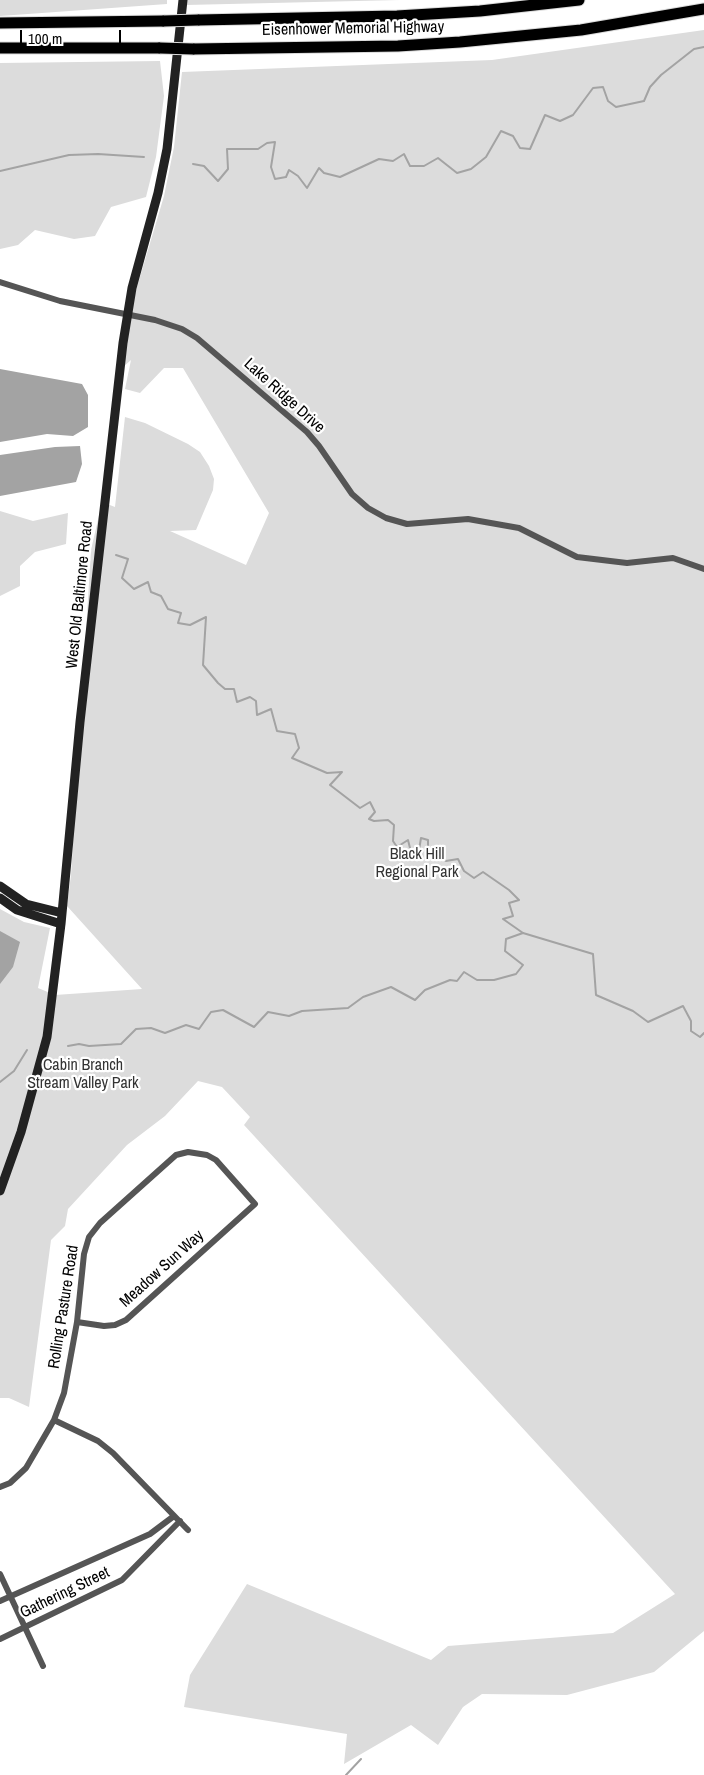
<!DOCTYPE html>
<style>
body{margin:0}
#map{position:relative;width:704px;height:1775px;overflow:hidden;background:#fff;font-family:"Archivo Narrow",sans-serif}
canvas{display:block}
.scale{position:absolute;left:20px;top:30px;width:101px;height:22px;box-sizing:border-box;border:2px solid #000;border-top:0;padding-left:6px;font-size:15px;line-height:18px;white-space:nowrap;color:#000;-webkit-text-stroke:4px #fff;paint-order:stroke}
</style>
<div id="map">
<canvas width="704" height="1775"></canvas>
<div class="scale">100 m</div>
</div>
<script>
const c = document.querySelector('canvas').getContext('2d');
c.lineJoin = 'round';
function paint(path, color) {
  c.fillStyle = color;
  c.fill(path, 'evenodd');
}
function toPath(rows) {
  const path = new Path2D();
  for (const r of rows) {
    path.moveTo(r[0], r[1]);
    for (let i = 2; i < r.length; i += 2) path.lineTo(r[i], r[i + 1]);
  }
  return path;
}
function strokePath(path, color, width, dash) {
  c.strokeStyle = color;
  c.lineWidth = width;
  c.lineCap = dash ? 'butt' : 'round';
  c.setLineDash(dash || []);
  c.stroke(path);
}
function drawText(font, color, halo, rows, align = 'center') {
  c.font = font + ' "Archivo Narrow",sans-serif';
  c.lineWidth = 4.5;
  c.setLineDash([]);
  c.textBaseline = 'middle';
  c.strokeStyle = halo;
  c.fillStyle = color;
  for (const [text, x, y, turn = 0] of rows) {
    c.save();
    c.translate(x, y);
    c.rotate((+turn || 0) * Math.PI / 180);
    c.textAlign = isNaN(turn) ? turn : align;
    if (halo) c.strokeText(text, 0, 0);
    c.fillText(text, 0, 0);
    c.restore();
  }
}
paint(toPath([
 [0,0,167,0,167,4,0,16],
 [187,0,400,0,186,5],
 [704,30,704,1631,654,1672,567,1695,482,1694,463,1707,438,1745,411,1725,344,1764,347,1734,184,1707,190,1675,247,1584,431,1660,448,1646,613,1633,675,1594,244,1125,250,1117,222,1087,198,1081,165,1116,127,1145,68,1209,65,1226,51,1240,29,1407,9,1398,0,1398,0,909,24,922,50,928,38,988,55,995,142,989,67,906,71,875,91,550,102,502,115,507,125,417,145,423,188,444,200,452,209,466,214,479,213,490,196,530,170,531,246,565,269,513,183,368,164,368,140,393,125,389,131,360,122,368,134,297,164,196,174,147,182,72,492,60],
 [160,61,164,96,156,157,146,197,111,207,95,236,74,239,35,230,18,245,0,249,0,63],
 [0,511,33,521,68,513,66,544,35,552,20,566,20,586,0,596]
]), '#dcdcdc');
paint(toPath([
 [0,369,82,384,88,395,88,427,73,436,47,434,0,442],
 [80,446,82,464,76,482,0,496,0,455,55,447],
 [0,931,20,942,13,967,0,984]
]), '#a3a3a3');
strokePath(toPath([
 [193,164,204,166,218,181,228,169,227,149,258,149,267,143,275,142,271,167,275,179,286,177,289,170,298,176,307,188,319,168,324,173,340,177,379,159,393,161,404,154,410,166,424,166,438,158,457,173,471,169,486,157,501,131,513,136,520,148,530,149,545,115,560,121,573,115,593,88,603,87,608,101,616,107,644,101,650,87,661,75,694,49,704,47],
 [0,171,69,155,98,154,144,157],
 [116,555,128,559,122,578,134,589,148,582,151,592,161,596,168,609,181,613,178,623,190,625,206,617,203,665,218,683,225,689,234,689,237,702,250,697,256,701,257,715,271,709,277,731,295,734,299,748,292,758,327,773,342,772,330,785,360,808,370,802,375,812,369,819,374,821,388,820,394,825,393,841,397,847,408,840,411,852,419,850,421,838,428,840,428,854,436,853,446,861,458,859,464,871,474,878,483,872,509,890,519,900,509,903,513,916,503,919,523,933,593,954,596,995,633,1011,648,1022,683,1006,691,1021,691,1031,700,1037,704,1033],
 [68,1046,79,1044,89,1046,121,1044,136,1029,151,1028,165,1033,186,1025,199,1029,211,1012,223,1010,254,1027,268,1012,289,1016,302,1011,348,1008,363,997,391,987,415,1000,425,990,450,980,457,981,464,972,477,980,494,980,516,974,523,965,505,951,506,939,523,933],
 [0,1082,14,1071,27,1050],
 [346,1775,361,1759]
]), '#a3a3a3', 2);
const highway = toPath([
 [198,20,397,16,480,11,579,0],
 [0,23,164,21],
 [0,48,160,48],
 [193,49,398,46,460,42,581,30,704,9]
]);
strokePath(highway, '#dbdbdb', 13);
strokePath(toPath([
 [0,282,60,301,155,320,182,329,197,338,307,432,319,446,352,494,368,508,386,518,407,524,468,519,519,528,577,557,627,563,673,558,704,569],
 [54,1420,98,1441,113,1453,188,1530],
 [0,1487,10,1483,26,1468,54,1420,64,1393,77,1322,84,1254,89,1237,100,1223,176,1155,188,1152,207,1155,216,1160,255,1204,126,1320,115,1325,104,1326,77,1322],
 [0,1574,43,1666],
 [0,1601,150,1534,174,1516],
 [0,1639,122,1580,180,1521]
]), '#555', 6);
strokePath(toPath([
 [0,886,26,904,62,913],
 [0,898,17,910,61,924],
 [0,1191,21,1132,47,1037,61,924,80,722,123,343,132,288,158,193,167,149,183,0]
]), '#222', 9);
strokePath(highway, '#000', 11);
const highwayBridge = toPath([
 [164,21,198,20],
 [160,48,193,49]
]);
strokePath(highwayBridge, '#dbdbdb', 13, []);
strokePath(highwayBridge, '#000', 11);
drawText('16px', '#000', '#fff', [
 ["Eisenhower Memorial Highway",353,29,-1],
 ["Lake Ridge Drive",284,396,42],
 ["West Old Baltimore Road",80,595,-84],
 ["Meadow Sun Way",162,1269,-42],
 ["Rolling Pasture Road",64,1307,-81],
 ["Gathering Street",65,1593,-26]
]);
drawText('16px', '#333', '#fff', [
 ["Black Hill",417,855],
 ["Regional Park",417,873],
 ["Cabin Branch",83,1066],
 ["Stream Valley Park",83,1084]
]);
</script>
